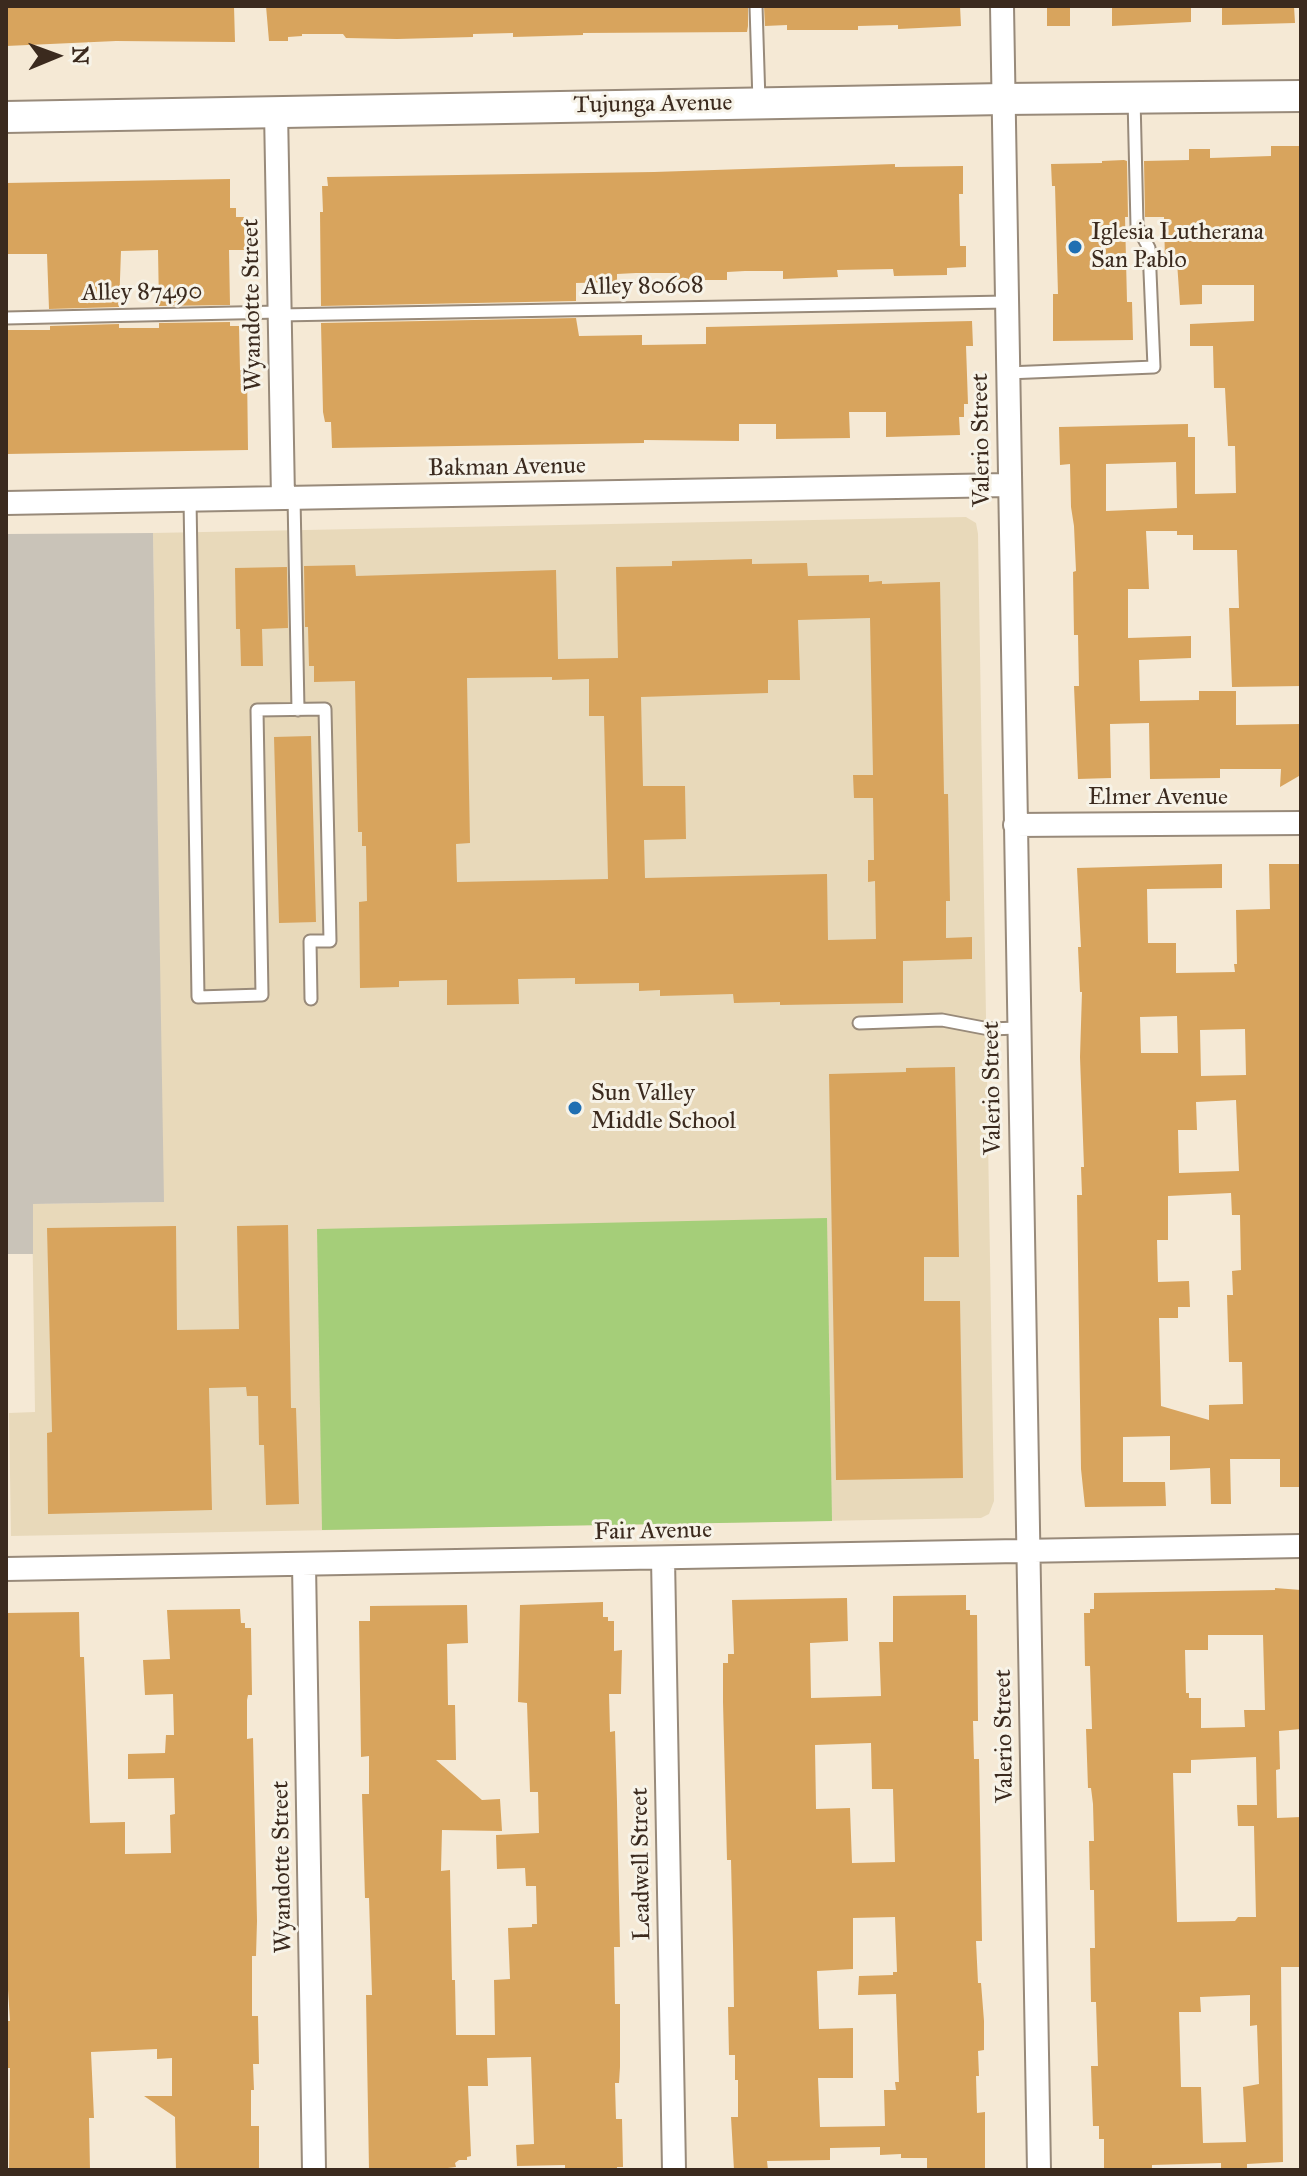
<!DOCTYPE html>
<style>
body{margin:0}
#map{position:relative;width:1307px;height:2176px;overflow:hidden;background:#f5e9d5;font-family:"IM FELL Great Primer",serif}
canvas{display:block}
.frame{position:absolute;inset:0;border:8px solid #3b2a1e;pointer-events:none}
.north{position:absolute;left:16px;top:16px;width:80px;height:80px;-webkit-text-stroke:6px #f7f3e8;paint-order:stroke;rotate:89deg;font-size:22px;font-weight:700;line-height:32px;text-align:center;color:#3b2a1e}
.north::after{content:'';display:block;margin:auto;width:28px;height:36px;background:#3b2a1e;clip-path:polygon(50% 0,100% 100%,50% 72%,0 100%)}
</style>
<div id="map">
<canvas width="1307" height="2176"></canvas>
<div class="frame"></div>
<div class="north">N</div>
</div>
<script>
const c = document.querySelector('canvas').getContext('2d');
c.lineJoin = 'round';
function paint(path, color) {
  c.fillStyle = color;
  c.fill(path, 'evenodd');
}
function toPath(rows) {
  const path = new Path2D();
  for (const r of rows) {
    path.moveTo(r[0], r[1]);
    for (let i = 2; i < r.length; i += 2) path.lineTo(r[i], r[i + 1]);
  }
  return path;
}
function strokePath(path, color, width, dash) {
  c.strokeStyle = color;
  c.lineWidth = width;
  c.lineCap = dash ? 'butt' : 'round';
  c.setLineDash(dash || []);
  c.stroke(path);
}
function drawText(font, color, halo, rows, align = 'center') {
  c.font = font + ' "IM FELL Great Primer",serif';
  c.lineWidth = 6;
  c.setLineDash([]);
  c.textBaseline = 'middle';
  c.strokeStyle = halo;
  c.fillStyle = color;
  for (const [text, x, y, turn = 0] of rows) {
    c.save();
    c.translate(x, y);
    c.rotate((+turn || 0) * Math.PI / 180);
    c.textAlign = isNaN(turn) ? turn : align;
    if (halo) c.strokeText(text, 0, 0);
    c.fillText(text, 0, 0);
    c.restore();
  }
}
paint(toPath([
 [966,517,976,523,978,534,994,1501,989,1514,981,1518,11,1536,9,1413,35,1412,32,1204,163,1202,153,533]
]), '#e8d9ba');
paint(toPath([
 [153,533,164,1202,33,1204,33,1254,6,1254,6,534]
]), '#c9c3b8');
paint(toPath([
 [827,1218,832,1521,322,1530,317,1229]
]), '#a5ce79');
paint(toPath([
 [6,6,234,6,235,42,116,41,6,46],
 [266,6,748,6,748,26,747,32,583,33,583,35,513,37,513,33,473,34,473,37,397,39,346,38,343,34,302,34,302,36,288,37,288,41,269,41],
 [764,6,960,6,961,26,898,29,898,25,858,26,858,30,787,30,787,25,765,26],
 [1047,6,1070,6,1070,26,1047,26],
 [1112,6,1191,6,1191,22,1112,26],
 [1222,6,1294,6,1295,23,1222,25],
 [1271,146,1301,146,1301,686,1232,687,1229,608,1239,608,1237,550,1193,550,1193,535,1177,535,1177,531,1146,531,1149,589,1128,589,1128,638,1191,636,1191,658,1139,660,1140,701,1199,700,1199,691,1236,691,1236,725,1301,724,1299,776,1280,787,1281,769,1220,769,1220,778,1150,779,1149,723,1110,724,1111,778,1078,779,1074,686,1079,686,1078,635,1074,635,1073,572,1076,571,1074,526,1071,507,1070,464,1060,465,1059,427,1188,424,1188,437,1195,437,1195,494,1236,493,1235,446,1228,446,1225,388,1214,388,1213,346,1190,346,1190,324,1254,321,1254,285,1202,285,1202,304,1180,305,1177,262,1165,262,1164,217,1145,217,1144,161,1189,160,1189,149,1210,149,1210,158,1271,156],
 [1176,462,1177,508,1106,511,1106,464],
 [1124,160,1127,161,1128,217,1125,217,1127,302,1132,302,1133,340,1053,341,1053,294,1058,294,1055,186,1052,186,1051,164,1102,163,1102,161],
 [895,164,895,167,963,166,963,194,959,194,960,246,966,246,966,267,947,268,947,275,894,276,893,269,837,270,838,277,806,278,783,279,783,271,745,271,727,272,727,280,674,280,674,273,636,273,617,274,617,282,576,283,576,301,321,306,320,212,323,212,322,186,328,186,327,177,654,172],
 [230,179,230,208,236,208,236,217,244,217,245,250,229,250,230,305,159,306,158,250,121,251,119,307,49,309,47,254,6,254,6,183],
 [576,318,579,336,642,335,642,345,706,344,706,327,972,321,973,346,966,346,968,404,964,404,964,417,959,417,960,435,886,437,886,412,849,412,850,438,776,439,776,424,739,424,739,441,644,440,644,443,332,448,331,422,325,422,323,412,321,323],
 [230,322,230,326,239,326,240,370,247,370,248,450,6,454,6,330,50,330,50,326,119,324,119,328,159,328,159,323],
 [752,559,752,564,807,563,808,576,869,575,869,582,882,581,882,584,940,582,944,794,948,794,950,901,946,901,946,938,972,937,972,959,903,961,903,1003,780,1005,780,1002,734,1003,733,994,660,996,660,990,639,991,639,983,575,984,575,978,518,979,519,1004,447,1005,447,980,399,981,399,987,360,988,359,902,367,901,366,846,362,846,362,832,358,832,355,681,314,682,314,666,309,666,308,627,305,627,304,566,355,565,356,576,556,570,558,659,618,658,616,567,672,566,672,561],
 [870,618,873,775,853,775,854,798,873,798,874,860,868,860,868,882,875,881,876,939,828,940,827,874,645,878,644,840,686,839,685,786,643,786,641,697,768,693,768,680,800,680,798,620],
 [552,677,552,680,589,679,589,716,604,716,608,879,457,882,456,844,470,843,467,678],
 [287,567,288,628,262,629,263,666,241,666,240,629,236,629,235,568],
 [311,736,316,922,279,923,274,737],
 [1222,864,1222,888,1147,889,1148,943,1176,943,1176,973,1235,972,1234,964,1237,964,1236,910,1270,909,1269,864,1301,864,1301,1487,1280,1487,1280,1459,1230,1459,1231,1504,1211,1504,1210,1468,1170,1470,1170,1436,1123,1437,1123,1482,1165,1482,1166,1506,1085,1507,1081,1469,1077,1195,1082,1195,1081,1167,1084,1167,1080,1057,1082,992,1080,992,1078,947,1081,947,1077,868],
 [1177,1016,1178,1053,1141,1053,1140,1017],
 [1245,1029,1246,1075,1201,1076,1200,1030],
 [1236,1100,1239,1171,1179,1173,1178,1130,1197,1130,1196,1102],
 [1231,1193,1232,1215,1240,1215,1241,1270,1232,1271,1233,1295,1227,1295,1229,1362,1242,1362,1243,1404,1209,1405,1209,1420,1161,1406,1159,1318,1178,1318,1178,1307,1190,1307,1189,1281,1158,1282,1157,1240,1168,1240,1168,1196],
 [955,1067,959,1257,924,1257,924,1301,960,1301,963,1478,836,1480,829,1074,906,1072,906,1068],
 [288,1225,291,1408,296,1408,299,1504,266,1505,264,1445,259,1445,258,1396,247,1396,246,1387,209,1388,212,1510,48,1514,47,1433,52,1432,47,1228,176,1226,177,1330,239,1329,237,1226],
 [1275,1588,1301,1590,1301,1729,1279,1731,1280,1769,1276,1770,1277,1818,1301,1817,1301,1967,1281,1967,1283,2162,1247,2164,1247,2170,1221,2170,1221,2163,1152,2165,1152,2170,1104,2170,1104,2139,1099,2139,1099,2126,1093,2126,1091,2066,1098,2066,1096,2002,1091,2002,1090,1948,1095,1948,1094,1890,1090,1890,1089,1841,1094,1841,1093,1804,1091,1788,1088,1788,1086,1729,1092,1729,1090,1666,1085,1666,1084,1613,1090,1613,1090,1609,1094,1609,1094,1593,1275,1590],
 [1208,1635,1263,1635,1265,1710,1244,1710,1245,1727,1201,1728,1201,1698,1189,1698,1189,1693,1186,1693,1185,1650,1208,1650],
 [1256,1757,1257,1805,1237,1805,1238,1826,1254,1826,1256,1917,1238,1917,1235,1921,1177,1922,1173,1773,1191,1773,1191,1760],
 [1250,1995,1250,2026,1257,2025,1259,2084,1243,2087,1246,2142,1203,2143,1201,2087,1181,2087,1179,2012,1201,2012,1200,1997],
 [966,1595,966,1610,970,1610,970,1615,977,1615,978,1721,973,1721,974,1759,979,1759,982,1941,976,1941,978,1983,981,1983,984,2021,984,2050,978,2051,979,2076,976,2076,977,2113,985,2112,985,2170,927,2170,927,2158,901,2158,901,2154,880,2155,880,2147,830,2148,830,2160,767,2161,768,2170,734,2170,731,2117,738,2117,738,2080,735,2080,735,2055,729,2055,728,2007,734,2007,733,1945,731,1860,727,1860,723,1702,723,1663,728,1663,728,1654,734,1654,732,1600,847,1598,848,1641,810,1643,811,1698,881,1696,879,1642,893,1642,893,1596],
 [871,1743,872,1789,893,1789,895,1862,852,1863,850,1808,816,1809,815,1745],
 [895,1917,897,1972,893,1972,893,1975,859,1976,858,1995,896,1994,899,2082,895,2082,896,2090,884,2090,885,2126,820,2127,818,2078,853,2078,853,2028,819,2029,817,1971,853,1969,853,1918],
 [603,1602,603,1617,608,1617,608,1621,614,1621,614,1651,622,1650,621,1694,609,1694,610,1732,615,1731,617,1802,620,1947,614,1947,615,2004,620,2004,620,2067,619,2083,615,2083,616,2119,622,2119,623,2167,617,2167,617,2170,565,2170,565,2165,517,2166,516,2145,534,2144,531,2057,487,2058,488,2086,468,2086,471,2156,467,2157,467,2160,459,2160,455,2163,456,2167,431,2170,369,2170,366,1995,372,1995,369,1898,365,1898,362,1794,369,1794,369,1756,361,1757,359,1621,370,1621,370,1606,467,1605,468,1643,447,1644,448,1705,455,1705,456,1760,436,1760,482,1800,500,1799,502,1831,442,1830,441,1871,450,1870,452,1980,455,1980,456,2035,495,2035,494,1980,510,1979,508,1928,532,1927,532,1924,537,1924,536,1886,526,1886,525,1868,497,1869,496,1835,539,1833,538,1792,530,1792,527,1703,518,1702,520,1605],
 [240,1609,241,1623,245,1623,245,1628,251,1628,252,1695,248,1695,247,1700,247,1739,253,1738,257,1921,256,1956,252,1956,252,2016,258,2016,259,2064,253,2064,254,2090,251,2090,251,2126,259,2126,259,2170,176,2170,175,2117,144,2096,172,2096,172,2058,157,2059,157,2049,91,2052,94,2118,89,2118,90,2170,9,2170,10,2068,6,2068,6,2021,10,2021,6,1959,6,1613,79,1612,80,1657,84,1657,90,1823,125,1822,125,1854,171,1853,170,1815,175,1814,174,1778,128,1779,128,1754,165,1753,166,1735,174,1735,173,1694,145,1695,143,1660,170,1659,167,1610]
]), '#d8a45d');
const lane = toPath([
 [756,6,759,102],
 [279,315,1007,302],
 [6,318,279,312],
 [1007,373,1154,367,1149,248,1137,226,1134,98],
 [294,497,298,710],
 [190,499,198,997,262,995,257,710,325,709,330,941,310,941,311,999],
 [859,1023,942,1020,989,1029,1018,1028]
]);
const street = toPath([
 [1002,6,1039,2170],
 [276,111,283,498],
 [6,503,1008,485],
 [1015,825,1301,823],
 [663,1558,674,2170],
 [304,1564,314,2170],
 [6,1569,1301,1546]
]);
const secondary = toPath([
 [6,117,1004,99,1301,96]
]);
strokePath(lane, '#988a7a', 15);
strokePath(street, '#988a7a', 26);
strokePath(secondary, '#988a7a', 34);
strokePath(lane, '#fff', 11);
strokePath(street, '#fff', 22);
strokePath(secondary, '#fff', 30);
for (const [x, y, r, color] of [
 [1075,247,8,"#1f6fb2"],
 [575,1108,8,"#1f6fb2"]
]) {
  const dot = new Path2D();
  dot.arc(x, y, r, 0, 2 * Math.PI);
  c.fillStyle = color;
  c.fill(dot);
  strokePath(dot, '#f7f3e8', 3);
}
drawText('24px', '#3b2a1e', '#f7f3e8', [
 ["Tujunga Avenue",653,105,-1],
 ["Alley 80608",643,287,-1],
 ["Alley 87490",142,293,-1],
 ["Wyandotte Street",253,305,-91],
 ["Valerio Street",982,440,-91],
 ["Bakman Avenue",507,468,-1],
 ["Elmer Avenue",1158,798],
 ["Valerio Street",993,1088,-91],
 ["Fair Avenue",653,1532,-1],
 ["Valerio Street",1005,1736,-91],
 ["Leadwell Street",642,1864,-91],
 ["Wyandotte Street",283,1867,-91]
]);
drawText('24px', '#3b2a1e', '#f7f3e8', [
 ["Iglesia Lutherana",1091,233],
 ["San Pablo",1091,261],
 ["Sun Valley",591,1094],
 ["Middle School",591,1122]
], 'left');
</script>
